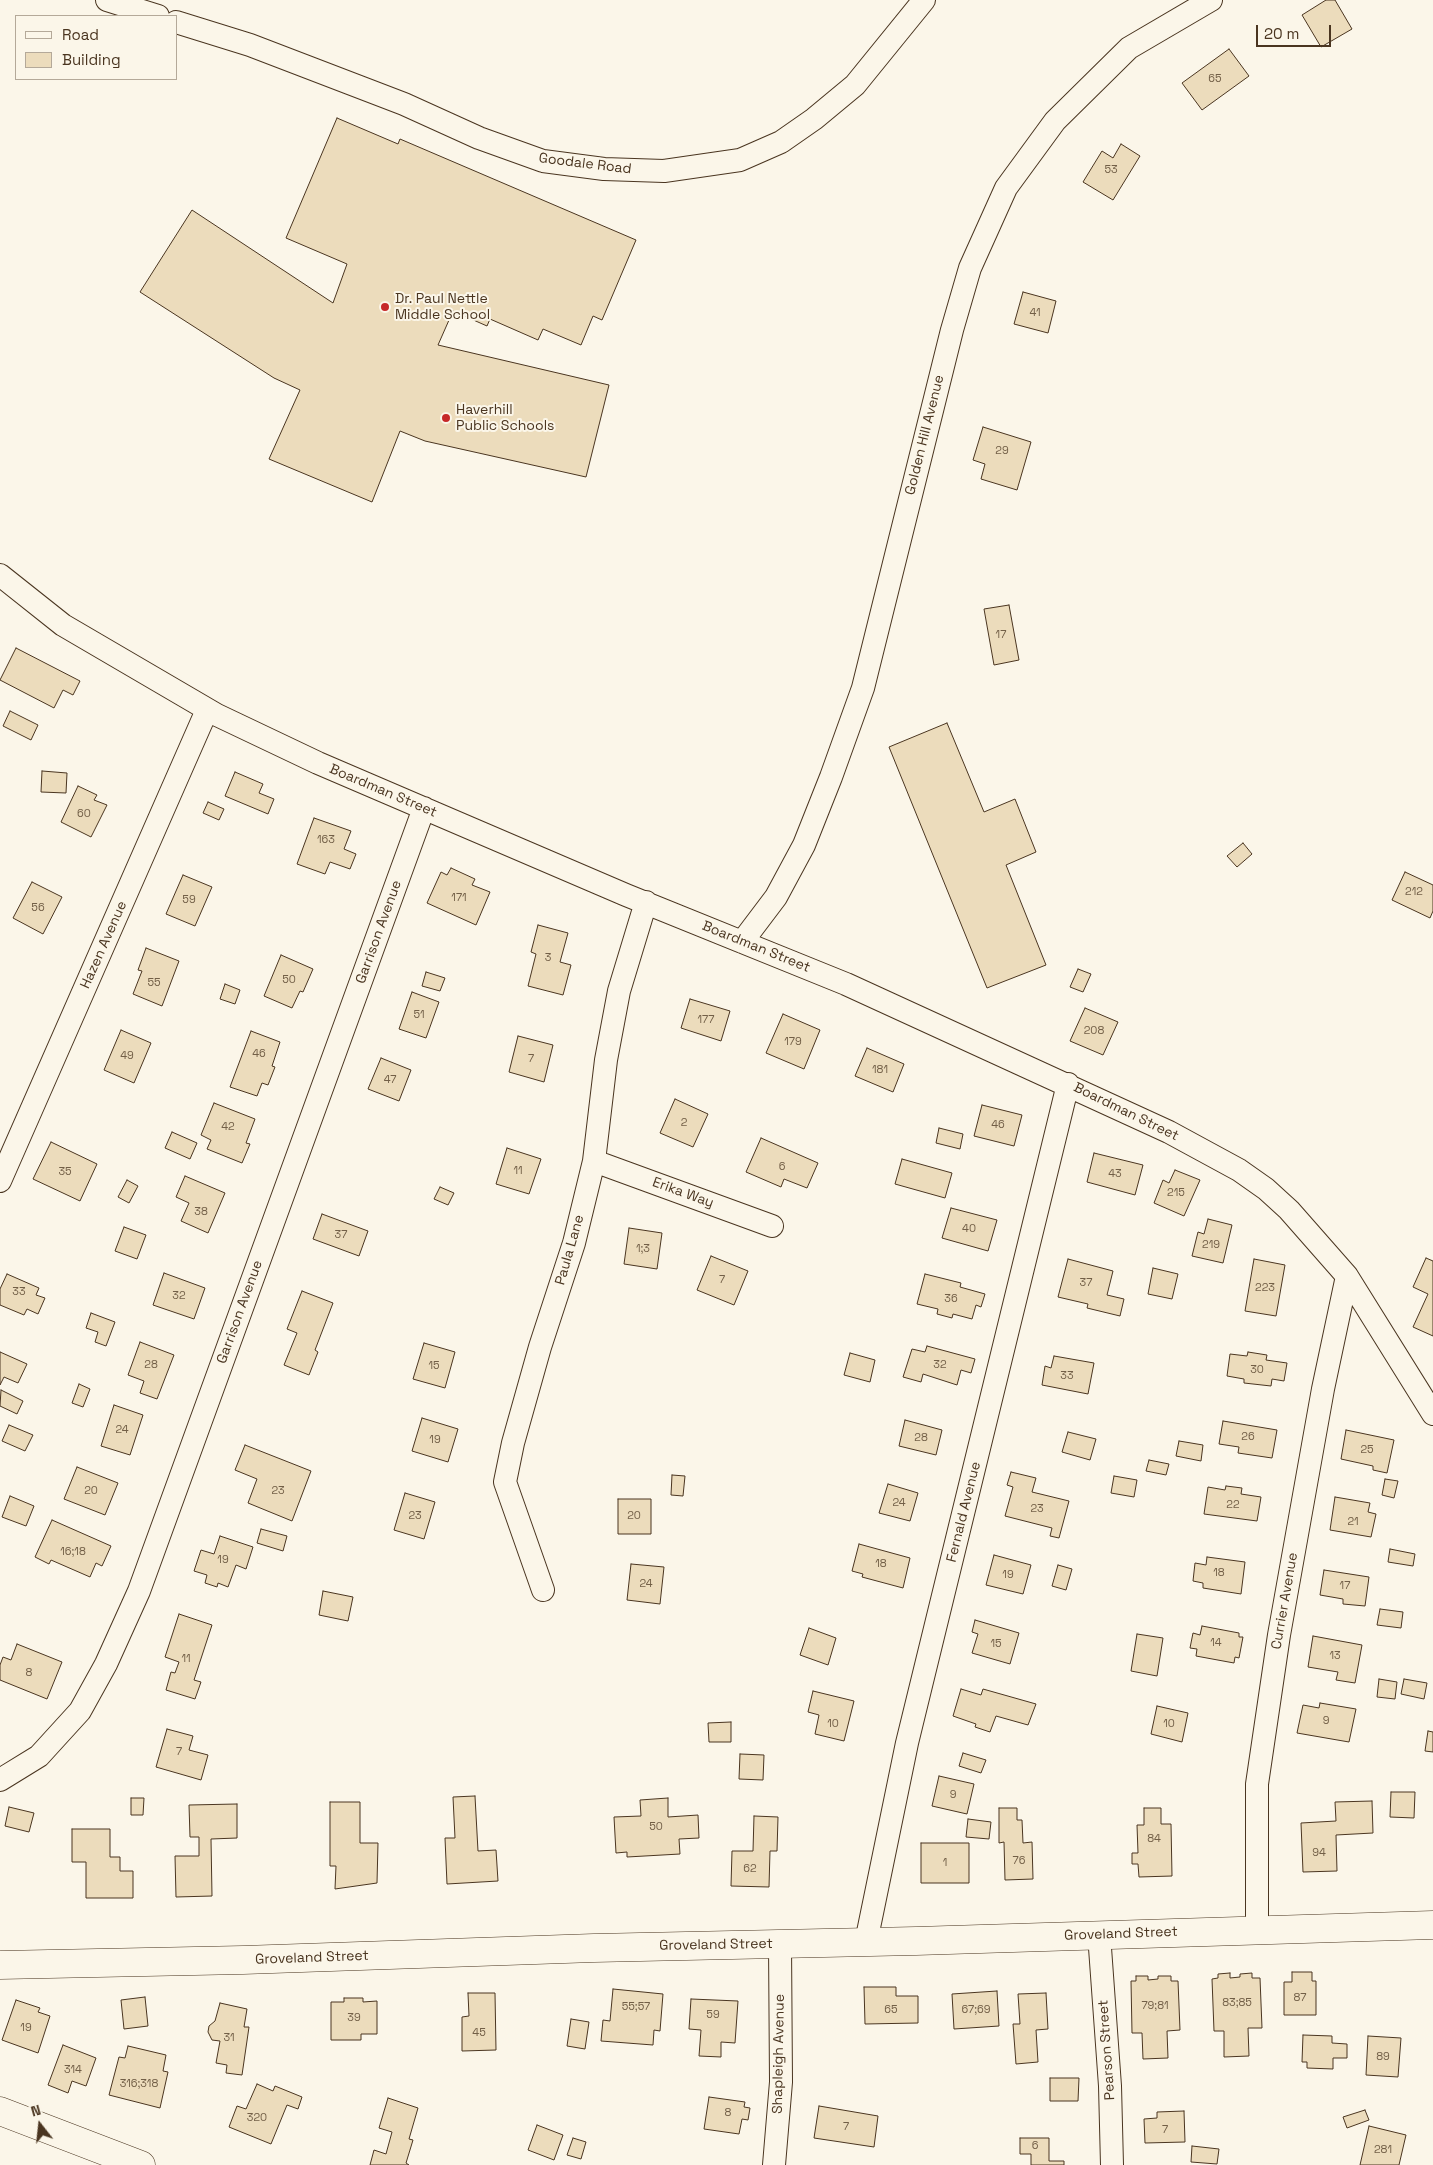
<!DOCTYPE html>
<style>
body{margin:0}
#map{position:relative;width:1433px;height:2165px;overflow:hidden;background:#fbf6e9;font-family:"Space Grotesk",sans-serif}
canvas{display:block}
.legend{position:absolute;left:15px;top:15px;width:162px;height:65px;box-sizing:border-box;background:#fbf6e9;border:1px solid #b4a999;margin:0;padding:6px 9px;list-style:none;font-size:15px;color:#4a3520}
.legend li{display:flex;align-items:center;gap:10px;height:25px}
.legend b{width:25px;border:1px solid #b4a999}
.north{position:absolute;left:15px;top:2100px;width:50px;height:50px;-webkit-text-stroke:4px #fbf6e9;paint-order:stroke;rotate:344deg;font-size:14px;font-weight:700;line-height:20px;text-align:center;color:#4a3520}
.north::after{content:'';display:block;margin:auto;width:18px;height:22px;background:#4a3520;clip-path:polygon(50% 0,100% 100%,50% 72%,0 100%)}
.scale{position:absolute;left:1256px;top:25px;width:75px;height:22px;box-sizing:border-box;border:2px solid #4a3520;border-top:0;padding-left:6px;font-size:15px;line-height:18px;white-space:nowrap;color:#4a3520;-webkit-text-stroke:4px #fbf6e9;paint-order:stroke}
</style>
<div id="map">
<canvas width="1433" height="2165"></canvas>
<ul class="legend">
<li><b style="height:6px;background:#fbf6e9"></b>Road</li>
<li><b style="height:14px;background:#ecdcbc"></b>Building</li>
</ul>
<div class="north">N</div>
<div class="scale">20 m</div>
</div>
<script>
const c = document.querySelector('canvas').getContext('2d');
c.lineJoin = 'round';
function paint(path, color) {
  c.fillStyle = color;
  c.fill(path, 'evenodd');
}
function toPath(rows) {
  const path = new Path2D();
  for (const r of rows) {
    path.moveTo(r[0], r[1]);
    for (let i = 2; i < r.length; i += 2) path.lineTo(r[i], r[i + 1]);
  }
  return path;
}
function strokePath(path, color, width, dash) {
  c.strokeStyle = color;
  c.lineWidth = width;
  c.lineCap = dash ? 'butt' : 'round';
  c.setLineDash(dash || []);
  c.stroke(path);
}
function drawText(font, color, halo, rows, align = 'center') {
  c.font = font + ' "Space Grotesk",sans-serif';
  c.lineWidth = 4;
  c.setLineDash([]);
  c.textBaseline = 'middle';
  c.strokeStyle = halo;
  c.fillStyle = color;
  for (const [text, x, y, turn = 0] of rows) {
    c.save();
    c.translate(x, y);
    c.rotate((+turn || 0) * Math.PI / 180);
    c.textAlign = isNaN(turn) ? turn : align;
    if (halo) c.strokeText(text, 0, 0);
    c.fillText(text, 0, 0);
    c.restore();
  }
}
const building = toPath([
 [1326,0,1335,0,1352,29,1321,47,1302,15,1326,0],
 [1229,49,1249,76,1202,110,1182,83,1229,49],
 [337,118,398,144,400,139,636,240,602,320,593,316,581,345,543,329,538,340,490,319,487,326,453,311,438,345,609,385,586,477,425,441,400,431,372,502,269,459,300,390,274,378,140,292,192,210,333,303,347,264,286,238,337,118],
 [1121,144,1140,156,1113,200,1083,182,1102,151,1113,158,1121,144],
 [1023,292,1056,301,1048,333,1014,324,1023,292],
 [983,427,1031,442,1017,490,981,479,985,464,973,460,983,427],
 [1009,605,1019,660,994,665,984,609,1009,605],
 [16,648,80,681,73,695,63,690,54,708,0,680,16,648],
 [10,711,38,725,31,740,3,726,10,711],
 [947,723,984,812,1015,799,1036,852,1006,865,1046,965,987,988,889,747,947,723],
 [42,771,67,773,66,793,41,792,42,771],
 [235,772,263,784,259,793,274,799,268,814,225,796,235,772],
 [78,786,97,795,94,800,107,805,91,837,61,822,78,786],
 [208,802,224,809,219,820,203,813,208,802],
 [314,818,351,831,344,849,356,854,350,869,330,862,325,874,297,864,314,818],
 [1243,843,1252,854,1237,867,1227,856,1243,843],
 [451,868,475,879,472,885,490,892,476,925,427,903,441,872,447,875,451,868],
 [1405,872,1433,885,1433,911,1430,918,1392,900,1405,872],
 [183,875,212,887,195,926,166,914,183,875],
 [32,882,62,897,43,934,13,918,32,882],
 [538,925,568,933,560,962,571,965,563,995,528,986,536,954,531,952,538,925],
 [146,948,179,961,162,1006,133,994,142,971,138,970,146,948],
 [281,955,313,969,303,992,300,991,292,1008,264,996,281,955],
 [1078,969,1091,974,1083,992,1070,987,1078,969],
 [426,972,445,978,440,991,422,986,426,972],
 [225,984,240,990,235,1004,220,999,225,984],
 [412,992,439,1002,426,1038,399,1029,412,992],
 [690,999,730,1011,721,1041,681,1028,690,999],
 [1085,1008,1118,1022,1103,1055,1070,1041,1085,1008],
 [783,1014,820,1030,804,1069,766,1053,783,1014],
 [121,1030,151,1043,134,1083,104,1070,121,1030],
 [251,1031,280,1042,272,1066,275,1067,268,1085,262,1083,257,1096,230,1087,251,1031],
 [518,1036,553,1045,544,1082,509,1072,518,1036],
 [867,1048,904,1064,893,1092,855,1076,867,1048],
 [381,1058,411,1070,399,1101,368,1089,381,1058],
 [675,1099,708,1114,693,1147,660,1133,675,1099],
 [214,1103,255,1119,246,1143,250,1144,242,1163,207,1149,211,1140,201,1135,214,1103],
 [982,1105,1022,1115,1014,1146,974,1136,982,1105],
 [939,1128,963,1134,960,1149,936,1143,939,1128],
 [172,1132,197,1143,190,1159,165,1148,172,1132],
 [761,1138,818,1163,807,1188,784,1179,781,1187,746,1172,761,1138],
 [51,1142,97,1164,80,1201,33,1179,51,1142],
 [507,1148,541,1159,529,1194,496,1184,507,1148],
 [1094,1153,1143,1165,1135,1195,1087,1182,1094,1153],
 [902,1159,952,1173,945,1198,895,1184,902,1159],
 [1175,1170,1200,1180,1184,1216,1154,1203,1163,1180,1169,1183,1175,1170],
 [185,1176,225,1193,208,1233,181,1221,189,1203,176,1197,185,1176],
 [127,1180,138,1186,129,1203,118,1197,127,1180],
 [440,1187,454,1193,448,1205,434,1199,440,1187],
 [951,1208,997,1220,988,1251,942,1238,951,1208],
 [322,1214,368,1231,359,1256,313,1239,322,1214],
 [1208,1219,1232,1225,1223,1263,1192,1256,1198,1232,1204,1234,1208,1219],
 [124,1227,146,1235,137,1259,115,1251,124,1227],
 [629,1228,662,1233,657,1269,624,1264,629,1228],
 [711,1256,748,1271,734,1305,697,1290,711,1256],
 [1426,1258,1433,1261,1433,1336,1413,1327,1428,1294,1413,1287,1426,1258],
 [1068,1259,1113,1271,1107,1295,1124,1299,1120,1316,1087,1308,1088,1304,1058,1297,1068,1259],
 [1254,1259,1285,1265,1276,1316,1245,1311,1254,1259],
 [1153,1268,1178,1274,1172,1299,1148,1294,1153,1268],
 [164,1273,205,1288,194,1319,153,1305,164,1273],
 [7,1274,39,1288,36,1295,45,1298,38,1314,27,1309,24,1315,0,1305,0,1289,7,1274],
 [925,1274,961,1283,960,1287,985,1294,981,1307,976,1305,972,1319,953,1314,952,1318,937,1314,938,1309,917,1304,925,1274],
 [302,1291,333,1303,315,1350,318,1352,309,1375,284,1365,297,1333,287,1329,302,1291],
 [91,1313,115,1322,106,1346,95,1342,98,1332,86,1328,91,1313],
 [140,1342,174,1355,157,1399,140,1393,144,1381,128,1375,140,1342],
 [424,1343,455,1352,445,1388,413,1379,424,1343],
 [927,1346,975,1359,971,1373,961,1370,957,1385,923,1374,921,1382,903,1377,912,1349,925,1352,927,1346],
 [0,1352,27,1364,18,1383,4,1377,0,1385,0,1352],
 [1248,1352,1267,1355,1266,1360,1287,1363,1284,1381,1272,1379,1271,1386,1244,1383,1244,1379,1227,1376,1230,1354,1247,1356,1248,1352],
 [850,1353,875,1360,870,1382,844,1375,850,1353],
 [1054,1356,1094,1363,1088,1394,1042,1385,1045,1366,1051,1368,1054,1356],
 [79,1384,90,1389,83,1407,72,1403,79,1384],
 [1,1390,23,1401,17,1414,0,1406,1,1390],
 [114,1405,143,1415,130,1455,101,1446,114,1405],
 [422,1418,458,1429,448,1462,412,1451,422,1418],
 [905,1420,942,1430,936,1455,899,1446,905,1420],
 [1223,1421,1277,1430,1272,1458,1238,1453,1239,1447,1219,1444,1223,1421],
 [9,1425,33,1435,25,1451,2,1441,9,1425],
 [1346,1430,1394,1440,1387,1473,1373,1470,1373,1466,1341,1459,1346,1430],
 [1068,1432,1096,1439,1090,1460,1062,1452,1068,1432],
 [1179,1441,1203,1445,1201,1461,1176,1456,1179,1441],
 [245,1445,311,1471,292,1521,248,1503,257,1479,235,1470,245,1445],
 [1149,1460,1169,1464,1166,1475,1146,1471,1149,1460],
 [77,1467,118,1483,105,1515,64,1499,77,1467],
 [1011,1472,1036,1478,1032,1492,1069,1501,1059,1538,1050,1536,1052,1528,1005,1516,1013,1487,1007,1485,1011,1472],
 [672,1475,685,1476,683,1496,671,1495,672,1475],
 [1114,1476,1137,1480,1134,1497,1111,1493,1114,1476],
 [1385,1479,1398,1481,1394,1498,1382,1495,1385,1479],
 [888,1484,918,1493,910,1521,879,1513,888,1484],
 [1226,1486,1242,1488,1241,1494,1261,1497,1257,1521,1204,1514,1208,1487,1225,1490,1226,1486],
 [405,1493,435,1502,424,1539,394,1530,405,1493],
 [10,1496,34,1506,26,1526,2,1517,10,1496],
 [1335,1497,1370,1503,1368,1512,1376,1514,1371,1537,1330,1530,1335,1497],
 [618,1499,651,1499,651,1534,618,1534,618,1499],
 [52,1520,111,1546,102,1566,96,1563,90,1577,51,1560,49,1564,35,1557,52,1520],
 [261,1529,287,1536,283,1551,257,1543,261,1529],
 [220,1536,253,1547,246,1569,236,1565,228,1587,218,1583,217,1587,205,1583,207,1575,194,1571,201,1550,214,1554,220,1536],
 [859,1544,910,1558,903,1588,862,1577,863,1574,852,1571,859,1544],
 [1390,1549,1415,1554,1413,1566,1388,1562,1390,1549],
 [994,1555,1031,1565,1023,1594,986,1585,994,1555],
 [1207,1557,1245,1562,1241,1594,1203,1588,1203,1583,1193,1581,1195,1563,1206,1565,1207,1557],
 [631,1564,664,1567,660,1604,627,1600,631,1564],
 [1058,1565,1072,1569,1066,1590,1052,1586,1058,1565],
 [1324,1570,1369,1577,1365,1606,1343,1604,1343,1599,1320,1595,1324,1570],
 [323,1591,353,1597,348,1621,319,1615,323,1591],
 [1380,1609,1403,1612,1401,1628,1377,1625,1380,1609],
 [179,1614,212,1625,194,1680,201,1682,195,1699,166,1690,171,1672,175,1673,179,1662,165,1657,179,1614],
 [975,1620,1019,1633,1010,1664,972,1653,978,1634,972,1632,975,1620],
 [1202,1626,1239,1633,1239,1637,1243,1637,1239,1658,1235,1657,1234,1663,1196,1656,1197,1649,1190,1648,1193,1633,1200,1635,1202,1626],
 [809,1628,836,1638,828,1665,800,1655,809,1628],
 [1137,1634,1163,1638,1157,1676,1131,1671,1137,1634],
 [1313,1636,1362,1645,1355,1683,1336,1680,1338,1672,1308,1667,1313,1636],
 [17,1644,62,1662,47,1699,0,1680,0,1665,3,1657,11,1660,17,1644],
 [1379,1679,1397,1682,1395,1699,1377,1697,1379,1679],
 [1404,1679,1427,1683,1424,1699,1401,1694,1404,1679],
 [961,1689,981,1695,983,1689,1036,1704,1028,1725,996,1716,990,1732,975,1727,976,1724,953,1716,961,1689],
 [813,1691,854,1701,844,1741,815,1734,819,1715,808,1712,813,1691],
 [1320,1703,1356,1709,1349,1742,1297,1733,1303,1705,1319,1708,1320,1703],
 [1157,1706,1188,1713,1182,1742,1151,1734,1157,1706],
 [731,1722,731,1742,709,1742,708,1723,731,1722],
 [167,1729,193,1736,189,1750,208,1755,201,1780,156,1767,167,1729],
 [1428,1731,1433,1732,1433,1752,1425,1751,1428,1731],
 [963,1753,986,1760,981,1773,959,1766,963,1753],
 [740,1754,764,1755,763,1780,739,1779,740,1754],
 [939,1776,974,1784,967,1814,932,1806,939,1776],
 [1391,1792,1415,1792,1414,1818,1390,1817,1391,1792],
 [475,1796,478,1851,496,1850,498,1881,447,1884,445,1838,455,1838,453,1797,475,1796],
 [131,1798,144,1798,143,1815,131,1815,131,1798],
 [668,1798,668,1817,698,1815,699,1838,679,1839,680,1854,627,1857,627,1852,616,1853,614,1817,641,1816,640,1800,668,1798],
 [1372,1801,1373,1833,1336,1835,1337,1871,1303,1872,1301,1823,1336,1821,1335,1802,1372,1801],
 [330,1802,360,1802,360,1843,378,1843,377,1883,335,1889,336,1866,330,1866,330,1802],
 [237,1804,237,1838,211,1839,212,1896,176,1897,175,1856,199,1856,199,1837,190,1837,189,1805,237,1804],
 [9,1807,34,1813,29,1832,5,1826,9,1807],
 [999,1808,1017,1808,1017,1820,1022,1820,1023,1843,1032,1842,1033,1879,1005,1880,1004,1842,999,1843,999,1808],
 [1144,1808,1161,1808,1161,1824,1171,1824,1172,1876,1139,1877,1138,1864,1132,1864,1132,1853,1138,1853,1137,1825,1144,1825,1144,1808],
 [754,1816,778,1817,777,1851,770,1851,769,1887,731,1886,732,1851,753,1851,754,1816],
 [968,1819,991,1822,989,1839,966,1837,968,1819],
 [72,1829,110,1829,110,1857,120,1857,120,1871,133,1871,133,1898,86,1898,86,1862,72,1862,72,1829],
 [921,1843,969,1843,969,1883,921,1883,921,1843],
 [1292,1972,1312,1972,1312,1981,1316,1981,1316,2015,1284,2015,1284,1982,1292,1982,1292,1972],
 [1230,1973,1230,1978,1240,1977,1240,1974,1252,1973,1252,1978,1260,1978,1262,2028,1248,2028,1249,2056,1224,2057,1224,2031,1214,2031,1212,1979,1218,1978,1218,1974,1230,1973],
 [1136,1976,1148,1976,1148,1980,1158,1979,1158,1976,1171,1976,1171,1981,1178,1981,1180,2030,1167,2031,1168,2058,1143,2059,1142,2033,1132,2033,1131,1981,1136,1981,1136,1976],
 [864,1987,896,1987,896,1996,918,1996,918,2023,865,2024,864,1987],
 [613,1989,663,1994,660,2031,654,2030,653,2045,601,2041,603,2020,610,2021,613,1989],
 [997,1991,999,2026,954,2029,952,1994,997,1991],
 [468,1993,495,1993,496,2050,462,2051,462,2017,469,2016,468,1993],
 [1046,1993,1048,2029,1036,2030,1038,2062,1016,2064,1013,2024,1020,2024,1018,1994,1046,1993],
 [145,1997,148,2026,124,2029,121,2000,145,1997],
 [344,1998,363,1998,363,2002,377,2001,377,2034,361,2034,361,2040,331,2040,331,2002,344,2002,344,1998],
 [691,1999,738,2001,735,2043,721,2042,721,2057,699,2056,701,2030,689,2029,691,1999],
 [16,2000,40,2008,38,2012,50,2016,38,2053,2,2040,16,2000],
 [220,2003,247,2009,244,2027,249,2027,242,2075,226,2073,227,2065,216,2063,220,2041,212,2040,208,2032,209,2026,215,2021,220,2003],
 [571,2019,589,2022,585,2049,567,2046,571,2019],
 [1303,2035,1332,2036,1332,2043,1347,2044,1347,2058,1333,2058,1333,2069,1307,2068,1307,2062,1302,2062,1303,2035],
 [1368,2036,1401,2038,1398,2077,1366,2075,1368,2036],
 [63,2045,96,2058,86,2086,72,2081,68,2093,48,2085,63,2045],
 [128,2046,166,2055,163,2071,168,2072,160,2108,109,2095,119,2057,125,2058,128,2046],
 [1050,2078,1079,2078,1078,2101,1050,2101,1050,2078],
 [257,2084,273,2091,275,2086,302,2097,298,2109,287,2105,271,2144,229,2127,237,2106,246,2109,257,2084],
 [709,2097,745,2102,744,2107,750,2108,748,2120,742,2119,739,2134,704,2129,709,2097],
 [388,2098,418,2108,409,2139,413,2140,406,2163,409,2165,370,2165,374,2150,386,2154,392,2132,379,2128,388,2098],
 [819,2106,878,2116,874,2147,814,2138,819,2106],
 [1365,2110,1369,2120,1347,2128,1343,2117,1365,2110],
 [1184,2111,1185,2142,1145,2143,1144,2119,1157,2118,1157,2112,1184,2111],
 [537,2125,563,2135,554,2160,528,2150,537,2125],
 [1369,2126,1406,2135,1399,2165,1360,2165,1369,2126],
 [573,2138,586,2142,581,2159,567,2155,573,2138],
 [1020,2138,1049,2138,1049,2161,1064,2161,1064,2165,1031,2165,1031,2154,1020,2154,1020,2138],
 [1192,2146,1219,2149,1217,2164,1191,2162,1192,2146]
]);
paint(building, '#ecdcbc');
strokePath(building, '#4a3520', 1);
const street = toPath([
 [107,0,158,16],
 [176,22,250,45,404,104,479,138,543,161,604,169,664,171,740,160,781,142,814,119,855,85,924,0],
 [0,575,63,625,217,715,318,763,626,895,846,984,1169,1132,1239,1170,1266,1189,1289,1210,1347,1276,1433,1414],
 [742,942,776,897,804,845,831,777,863,688,952,330,970,268,1006,188,1055,121,1129,48,1211,0],
 [594,1161,772,1226],
 [0,1181,207,710],
 [543,1590,505,1482,513,1443,540,1347,574,1243,594,1161,606,1060,619,991,646,902],
 [0,1780,39,1756,80,1711,106,1664,139,1591,424,808],
 [1257,1930,1257,1784,1279,1635,1323,1389,1347,1276],
 [1099,1934,1110,2086,1112,2165],
 [866,1942,907,1743,1068,1084],
 [774,2165,781,2082,780,1944]
]);
const secondary = toPath([
 [0,1965,243,1960,594,1948,916,1941,1433,1925]
]);
const primary = toPath([
 [0,2111,141,2165]
]);
strokePath(street, '#4a3520', 24);
strokePath(secondary, '#4a3520', 29);
strokePath(primary, '#4a3520', 29);
strokePath(street, '#fbf6e9', 22);
strokePath(secondary, '#fbf6e9', 28);
strokePath(primary, '#fbf6e9', 28);
for (const [x, y, r, color] of [
 [385,307,5,"#c62828"],
 [446,418,5,"#c62828"]
]) {
  const dot = new Path2D();
  dot.arc(x, y, r, 0, 2 * Math.PI);
  c.fillStyle = color;
  c.fill(dot);
  strokePath(dot, '#fbf6e9', 2);
}
drawText('11px', '#725f47', null, [
 ["65",1215,79],
 ["53",1111,170],
 ["41",1035,313],
 ["29",1002,451],
 ["17",1001,635],
 ["60",84,814],
 ["163",326,840],
 ["212",1414,892],
 ["171",459,898],
 ["59",189,900],
 ["56",38,908],
 ["3",548,958],
 ["50",289,980],
 ["55",154,983],
 ["51",419,1015],
 ["177",706,1020],
 ["208",1094,1031],
 ["179",793,1042],
 ["46",259,1054],
 ["49",127,1056],
 ["7",531,1059],
 ["181",880,1070],
 ["47",390,1080],
 ["2",684,1123],
 ["46",998,1125],
 ["42",228,1127],
 ["6",782,1167],
 ["11",518,1171],
 ["35",65,1172],
 ["43",1115,1174],
 ["215",1176,1193],
 ["38",201,1212],
 ["40",969,1229],
 ["37",341,1235],
 ["219",1211,1245],
 ["1;3",643,1249],
 ["7",722,1280],
 ["37",1086,1283],
 ["223",1265,1288],
 ["33",19,1292],
 ["32",179,1296],
 ["36",951,1299],
 ["28",151,1365],
 ["32",940,1365],
 ["15",434,1366],
 ["30",1257,1370],
 ["33",1067,1376],
 ["24",122,1430],
 ["26",1248,1437],
 ["28",921,1438],
 ["19",435,1440],
 ["25",1367,1450],
 ["20",91,1491],
 ["23",278,1491],
 ["24",899,1503],
 ["22",1233,1505],
 ["23",1037,1509],
 ["23",415,1516],
 ["20",634,1516],
 ["21",1353,1522],
 ["16;18",73,1552],
 ["19",223,1560],
 ["18",881,1564],
 ["18",1219,1573],
 ["19",1008,1575],
 ["24",646,1584],
 ["17",1345,1586],
 ["14",1216,1643],
 ["15",996,1644],
 ["13",1335,1656],
 ["11",186,1659],
 ["8",29,1673],
 ["9",1326,1721],
 ["10",833,1724],
 ["10",1169,1724],
 ["7",179,1752],
 ["9",953,1795],
 ["50",656,1827],
 ["84",1154,1839],
 ["94",1319,1853],
 ["76",1019,1861],
 ["1",945,1863],
 ["62",750,1869],
 ["87",1300,1998],
 ["83;85",1237,2003],
 ["79;81",1155,2006],
 ["55;57",636,2007],
 ["65",891,2010],
 ["67;69",976,2010],
 ["59",713,2015],
 ["39",354,2018],
 ["19",26,2028],
 ["45",479,2033],
 ["31",229,2038],
 ["89",1383,2057],
 ["314",73,2070],
 ["316;318",139,2084],
 ["8",728,2113],
 ["320",257,2118],
 ["7",846,2127],
 ["7",1165,2130],
 ["6",1035,2146],
 ["281",1383,2150]
]);
drawText('14px', '#4a3520', '#fbf6e9', [
 ["Goodale Road",585,164,7],
 ["Golden Hill Avenue",925,435,-76],
 ["Boardman Street",383,791,23],
 ["Garrison Avenue",379,932,-70],
 ["Hazen Avenue",104,945,-66],
 ["Boardman Street",756,947,22],
 ["Boardman Street",1126,1112,26],
 ["Erika Way",683,1193,20],
 ["Paula Lane",570,1250,-74],
 ["Garrison Avenue",240,1312,-70],
 ["Fernald Avenue",964,1512,-76],
 ["Currier Avenue",1285,1601,-80],
 ["Groveland Street",1121,1934,-2],
 ["Groveland Street",716,1945,-1],
 ["Groveland Street",312,1958,-2],
 ["Pearson Street",1107,2050,-94],
 ["Shapleigh Avenue",779,2054,-89]
]);
drawText('14px', '#4a3520', '#fbf6e9', [
 ["Dr. Paul Nettle",395,299],
 ["Middle School",395,315],
 ["Haverhill",456,410],
 ["Public Schools",456,426]
], 'left');
</script>
